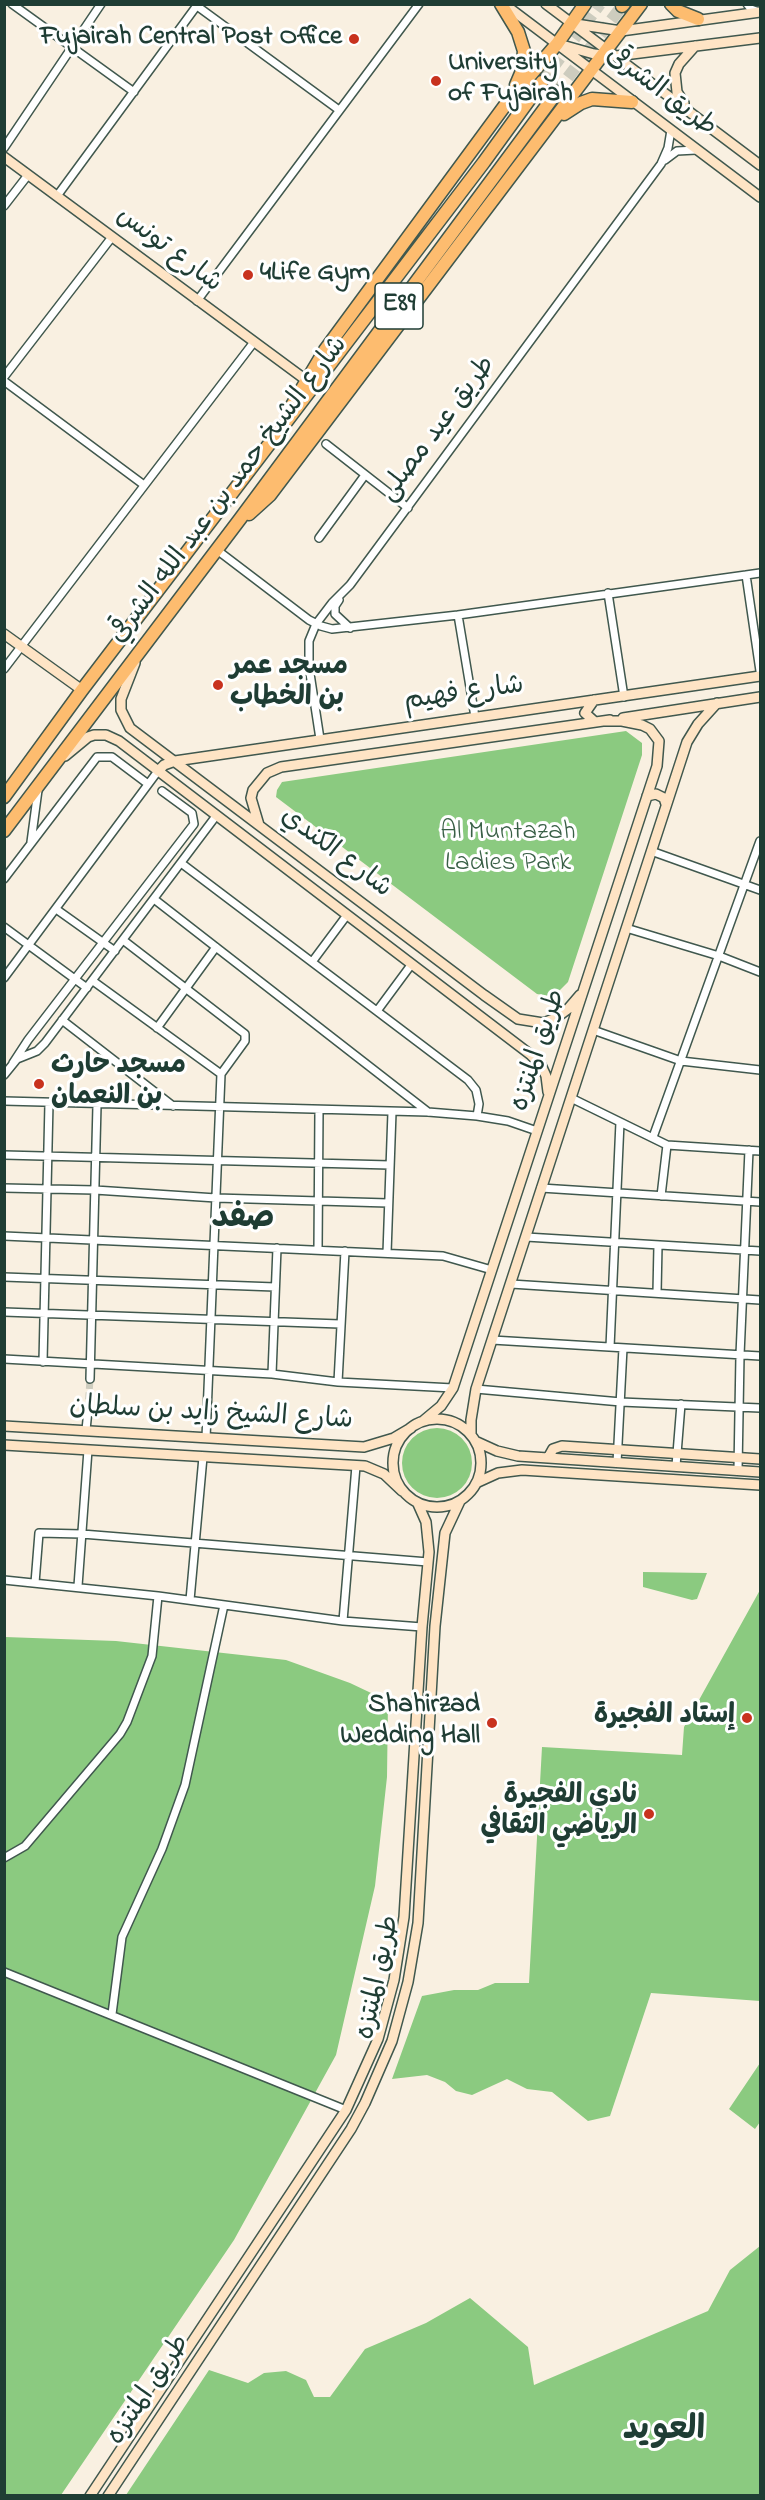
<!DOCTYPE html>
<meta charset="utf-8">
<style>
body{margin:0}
#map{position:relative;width:765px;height:2500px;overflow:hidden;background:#f9f0e1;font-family:"Indie Flower",sans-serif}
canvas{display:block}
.frame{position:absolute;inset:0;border:6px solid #1f3d34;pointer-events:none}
</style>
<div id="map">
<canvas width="765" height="2500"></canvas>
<div class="frame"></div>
</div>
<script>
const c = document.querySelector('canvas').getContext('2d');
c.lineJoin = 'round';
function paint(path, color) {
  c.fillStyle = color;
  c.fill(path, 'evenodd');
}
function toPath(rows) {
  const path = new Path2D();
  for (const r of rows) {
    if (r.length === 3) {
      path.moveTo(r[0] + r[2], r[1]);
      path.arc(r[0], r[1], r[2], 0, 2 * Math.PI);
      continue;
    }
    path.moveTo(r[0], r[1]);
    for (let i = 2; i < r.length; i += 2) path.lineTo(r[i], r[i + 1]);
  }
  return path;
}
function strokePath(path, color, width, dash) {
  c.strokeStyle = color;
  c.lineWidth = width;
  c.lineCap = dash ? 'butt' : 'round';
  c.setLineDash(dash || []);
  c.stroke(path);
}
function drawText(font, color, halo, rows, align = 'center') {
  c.font = font + ' "Indie Flower","Playpen Sans Arabic",sans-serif';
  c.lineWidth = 6;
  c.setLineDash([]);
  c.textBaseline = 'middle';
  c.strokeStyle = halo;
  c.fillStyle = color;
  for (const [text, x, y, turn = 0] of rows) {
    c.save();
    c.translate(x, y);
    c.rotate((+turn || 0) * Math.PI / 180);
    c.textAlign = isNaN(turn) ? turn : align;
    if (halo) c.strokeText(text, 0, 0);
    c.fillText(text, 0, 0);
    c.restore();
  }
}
paint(toPath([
 [626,731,642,743,642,755,568,982,559,991,549,996,537,994,276,797,277,790,282,782],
 [437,1463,35],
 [643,1572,707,1573,697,1599,692,1600,643,1587],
 [760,1582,760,2001,651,1993,610,2116,588,2121,552,2092,527,2089,507,2079,472,2095,456,2091,445,2082,427,2075,392,2079,422,1996,454,1990,478,1990,495,1983,529,1983,542,1747,682,1755,684,1727,760,1590],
 [5,1637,116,1641,286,1660,350,1683,388,1701,387,1777,375,1886,336,2055,234,2240,61,2495,5,2496],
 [760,2063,760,2122,755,2129,729,2109],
 [760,2246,760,2495,126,2495,209,2370,248,2383,264,2373,286,2371,306,2380,314,2397,330,2397,365,2349,426,2323,470,2298,528,2347,534,2385,708,2311,730,2270]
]), '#8bca80');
strokePath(toPath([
 [88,1410,90,1379]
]), '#cdccbe', 7, [7, 3.5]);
strokePath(toPath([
 [542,82,600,4],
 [557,92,622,6]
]), '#cdccbe', 12, [12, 6]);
const street = toPath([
 [12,4,134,92],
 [747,4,751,9,759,12],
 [197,6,339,110],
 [4,148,101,4],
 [665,160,677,151,696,150],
 [57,196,198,4],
 [4,206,28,175],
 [197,301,419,4],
 [4,377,112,237],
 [4,381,144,485],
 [326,444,408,508],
 [319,538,365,475],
 [217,550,309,620,321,626,332,629,458,615,746,575],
 [760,573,746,575,760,671],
 [608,593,624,697],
 [339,600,335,606,335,614,350,628],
 [458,615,475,717],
 [4,669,254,342],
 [320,739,309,667,309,641,316,624,332,603,350,585,661,164,668,148,671,130],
 [31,842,38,790],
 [651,851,760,890],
 [181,863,468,1080,476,1090,479,1104,477,1116],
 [4,879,97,757,112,757,148,784],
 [154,899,428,1112],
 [56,909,115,951],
 [4,927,87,988],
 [626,928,719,956,760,972],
 [123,940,245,1034,245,1041,221,1074,206,1438],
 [312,962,347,915],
 [4,978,158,771],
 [93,981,221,1074],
 [377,1011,411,965],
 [62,1020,173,1106],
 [157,1028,216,947],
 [593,1030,681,1061,760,1070],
 [13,1063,28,1040,194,824,192,813,162,791],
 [4,1075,17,1059,37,1051,45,1043,216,816],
 [571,1098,667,1145,760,1151],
 [4,1101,428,1112,477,1116,508,1121,537,1131],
 [653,1137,760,841],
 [4,1155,390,1165],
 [4,1188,95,1190,216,1198,388,1203],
 [541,1188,760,1202],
 [661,1196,667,1145],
 [4,1236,443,1256,492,1270],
 [526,1237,760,1251],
 [318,1250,319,1110],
 [387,1253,392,1112],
 [4,1277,275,1287],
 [511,1284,760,1300],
 [657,1293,658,1245],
 [4,1312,340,1324],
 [492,1340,760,1356],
 [610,1347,620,1122],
 [4,1359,272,1374,338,1382,453,1388],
 [43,1362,49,1103],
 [272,1374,277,1248],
 [90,1379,97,1105],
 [338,1382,345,1251],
 [476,1389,621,1402,760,1408],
 [86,1430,88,1410],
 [617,1463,623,1348],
 [676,1466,681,1404],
 [738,1470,740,1355,749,1150],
 [4,1580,158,1596,343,1621,422,1627],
 [35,1583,39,1533,82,1534,428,1562],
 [78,1586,88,1450],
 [190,1600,203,1457],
 [343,1621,356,1466],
 [4,1858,25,1846,120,1734,127,1722,152,1656,158,1596],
 [4,1972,346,2110],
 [112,2014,122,1937,162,1849,185,1785,224,1605]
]);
const secondary = toPath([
 [504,4,760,197],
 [546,4,760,165],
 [576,24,621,31,760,12],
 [562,45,594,54,616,56,760,38],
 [684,103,677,92,675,73,679,64,695,46],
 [4,157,306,380],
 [4,634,82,690],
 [135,663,121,699,121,710,130,728,484,995,518,1019,543,1023,556,1018,568,1009,580,995],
 [594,700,585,713,595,722],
 [623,718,760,697],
 [65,756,88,737,94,735,106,735,119,741,531,1055,541,1065,546,1076,548,1092],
 [158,771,164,765,175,761,760,676],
 [647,796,656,794,664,798,666,804],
 [259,825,251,798,253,790,267,773,281,767,610,720],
 [437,1463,44],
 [423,1421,441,1406,453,1388,657,766,659,741,650,729,642,725,622,721,605,721],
 [4,1426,364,1447,394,1438,411,1428],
 [471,1435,471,1420,476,1389,687,742,698,724,717,703],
 [475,1441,497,1451,518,1456,760,1472],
 [4,1445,365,1466,384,1474,402,1491],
 [548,1458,553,1449,562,1446,760,1459],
 [476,1483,498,1473,522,1470,760,1485],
 [90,2496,346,2110,378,2039,394,1980,404,1917,422,1627,429,1552,426,1522,418,1504],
 [108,2496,351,2129,365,2103,392,2041,408,1982,418,1923,435,1626,445,1533,460,1501]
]);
const highway = toPath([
 [501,4,518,32,524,51,522,71,516,85],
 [671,4,678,11,698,19],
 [622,6,624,4],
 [564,114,581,103,592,99,632,102],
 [291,407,325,350,509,100,557,44,585,4],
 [249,514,270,495,641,4],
 [4,797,82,690,484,162,542,82],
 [4,831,240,519,557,92]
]);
strokePath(street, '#40584e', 10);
strokePath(secondary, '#40584e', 12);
strokePath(highway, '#40584e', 15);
strokePath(street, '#fff', 7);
strokePath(secondary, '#fee4c5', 9);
strokePath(highway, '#fdbc6f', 12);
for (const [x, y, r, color] of [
 [354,39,6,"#c8321e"],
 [436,81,6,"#c8321e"],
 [248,275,6,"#c8321e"],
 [218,685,6,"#c8321e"],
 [39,1084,6,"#c8321e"],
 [747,1718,6,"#c8321e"],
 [492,1723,6,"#c8321e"],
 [649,1814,6,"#c8321e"]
]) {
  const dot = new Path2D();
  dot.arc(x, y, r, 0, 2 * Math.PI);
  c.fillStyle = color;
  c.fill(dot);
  strokePath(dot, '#fff', 2);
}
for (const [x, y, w] of [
 [399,306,48]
]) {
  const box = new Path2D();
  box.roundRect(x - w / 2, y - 23, w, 46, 4.5);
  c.fillStyle = '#fff';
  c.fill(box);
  strokePath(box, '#1f3d34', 1.5);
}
drawText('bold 26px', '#1f3d34', null, [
 ["E89",399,306]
]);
drawText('bold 27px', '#1f3d34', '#fff', [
 ["Fujairah Central Post Office",342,39],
 ["University",448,65,"left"],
 ["of Fujairah",448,96,"left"],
 ["4Life Gym",260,275,"left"],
 ["مسجد عمر",230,669,"left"],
 ["بن الخطاب",230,700,"left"],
 ["مسجد حارث",51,1068,"left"],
 ["بن النعمان",51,1099,"left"],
 ["Shahirzad",480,1707],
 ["Wedding Hall",480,1738],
 ["إستاد الفجيرة",735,1718],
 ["نادي الفجيرة",637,1798],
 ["الرياضي الثقافي",637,1829]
], 'right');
drawText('27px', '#1f3d34', '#fff', [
 ["طريق الشرقى",660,93,37],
 ["شارع تونس",168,251,37],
 ["طريق عيد مصلى",439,430,-53],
 ["شارع الشيخ حمد بن عبد الله الشرقي",230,491,-53],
 ["شارع فهيم",464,695,-8],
 ["شارع الكندي",335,854,37],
 ["طريق المنتزه",540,1051,-72],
 ["شارع الشيخ زايد بن سلطان",211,1415,3],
 ["طريق المنتزه",380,1978,-78],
 ["طريق المنتزه",150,2391,-56]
]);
drawText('27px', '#3a6047', '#fff', [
 ["Al Muntazah",508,834],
 ["Ladies Park",508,865]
]);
drawText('bold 33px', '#1f3d34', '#fff', [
 ["صفد",243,1221],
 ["العويد",664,2433]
]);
</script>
